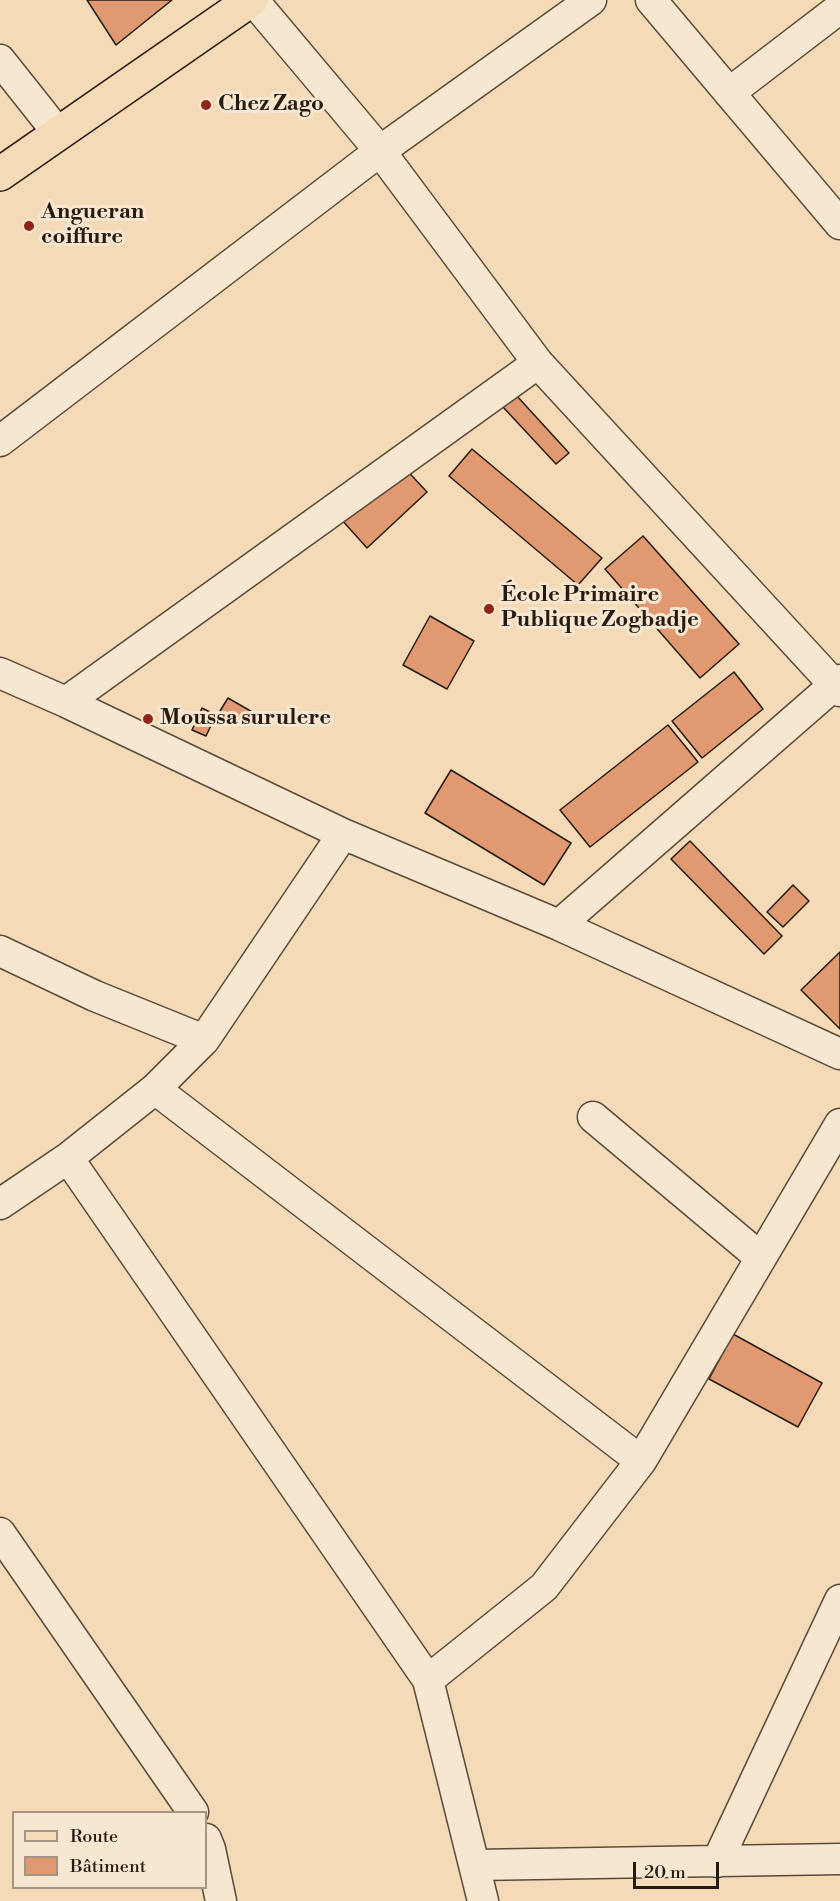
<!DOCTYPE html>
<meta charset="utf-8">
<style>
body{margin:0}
#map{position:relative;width:840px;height:1901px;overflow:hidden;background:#f4dab7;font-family:"Libre Bodoni",serif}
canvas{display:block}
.legend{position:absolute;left:12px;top:1811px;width:195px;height:78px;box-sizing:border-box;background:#f8e7d0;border:2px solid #a49583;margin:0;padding:8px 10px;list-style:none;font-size:18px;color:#251b10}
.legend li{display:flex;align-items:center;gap:12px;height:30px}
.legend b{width:30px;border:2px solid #a49583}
.scale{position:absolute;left:633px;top:1862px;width:86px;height:27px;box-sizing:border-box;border:3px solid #251b10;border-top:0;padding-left:8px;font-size:18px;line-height:21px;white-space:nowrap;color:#251b10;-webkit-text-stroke:4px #f8e7d0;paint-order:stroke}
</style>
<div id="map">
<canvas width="840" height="1901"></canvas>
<ul class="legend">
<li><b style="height:8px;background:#f4dab7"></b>Route</li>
<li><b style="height:16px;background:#e09971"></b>Bâtiment</li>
</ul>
<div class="scale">20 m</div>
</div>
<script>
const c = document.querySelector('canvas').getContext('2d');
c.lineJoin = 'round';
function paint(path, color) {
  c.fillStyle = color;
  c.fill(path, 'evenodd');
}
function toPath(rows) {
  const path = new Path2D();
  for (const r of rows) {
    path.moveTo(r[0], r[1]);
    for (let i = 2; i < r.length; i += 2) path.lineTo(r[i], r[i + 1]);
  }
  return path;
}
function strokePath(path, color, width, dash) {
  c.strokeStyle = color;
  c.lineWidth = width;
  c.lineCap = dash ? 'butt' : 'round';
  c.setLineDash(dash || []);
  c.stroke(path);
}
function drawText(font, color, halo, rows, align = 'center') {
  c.font = font + ' "Libre Bodoni",serif';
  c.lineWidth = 6;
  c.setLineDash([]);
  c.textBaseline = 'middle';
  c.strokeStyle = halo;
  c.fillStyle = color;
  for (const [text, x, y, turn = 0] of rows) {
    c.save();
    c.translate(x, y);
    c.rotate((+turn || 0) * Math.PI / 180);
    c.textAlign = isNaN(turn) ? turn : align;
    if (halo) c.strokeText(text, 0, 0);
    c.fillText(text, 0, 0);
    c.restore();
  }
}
const building = toPath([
 [87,0,172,0,116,45,87,0],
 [516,395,569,453,556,464,503,407,516,395],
 [472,449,602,558,578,585,449,476,472,449],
 [400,463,427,492,367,548,341,519,400,463],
 [643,536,739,644,700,678,605,569,643,536],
 [430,616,474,641,447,689,403,665,430,616],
 [734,672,763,709,702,758,672,721,734,672],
 [228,698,254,713,246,726,220,711,228,698],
 [202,708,216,715,206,736,192,730,202,708],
 [668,725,698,762,590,847,560,810,668,725],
 [451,770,571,843,544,885,425,813,451,770],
 [690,841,782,936,764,954,671,859,690,841],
 [793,885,809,901,783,927,767,912,793,885],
 [840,952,840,1029,801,990,840,952],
 [733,1334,822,1383,798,1427,709,1379,733,1334]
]);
paint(building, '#e09971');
strokePath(building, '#251b10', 1.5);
const minor = toPath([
 [253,0,380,151,538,363,840,691],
 [651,0,840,224],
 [0,60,58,133],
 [729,93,840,8],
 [0,441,380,151,591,0],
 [0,673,66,702,343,834,559,925,840,1054],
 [66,702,538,363],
 [559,925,840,680],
 [0,951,95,996,204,1040,155,1089,641,1461],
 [204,1040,343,834],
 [593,1117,761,1258],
 [68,1158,428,1680,483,1901],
 [0,1204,68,1158,155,1089],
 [0,1533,193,1812],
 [428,1680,544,1587,641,1461,840,1124],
 [206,1839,210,1849,221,1901],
 [717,1862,840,1600],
 [475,1865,840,1859]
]);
const major = toPath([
 [0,174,251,0]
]);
strokePath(minor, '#594b3a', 33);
strokePath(major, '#251b10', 36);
strokePath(minor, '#f8e7d0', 30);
strokePath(major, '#f4dab7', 33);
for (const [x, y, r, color] of [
 [206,105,6,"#8f2418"],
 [29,226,6,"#8f2418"],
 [489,609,6,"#8f2418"],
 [148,719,6,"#8f2418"]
]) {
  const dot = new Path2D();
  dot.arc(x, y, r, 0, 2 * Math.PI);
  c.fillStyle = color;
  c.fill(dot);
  strokePath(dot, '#f8e7d0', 2);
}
drawText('bold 22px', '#251b10', '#f8e7d0', [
 ["Chez Zago",218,105],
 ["Angueran",41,213],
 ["coiffure",41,238],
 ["École Primaire",501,596],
 ["Publique Zogbadje",501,621],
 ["Moussa surulere",160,719]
], 'left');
</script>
